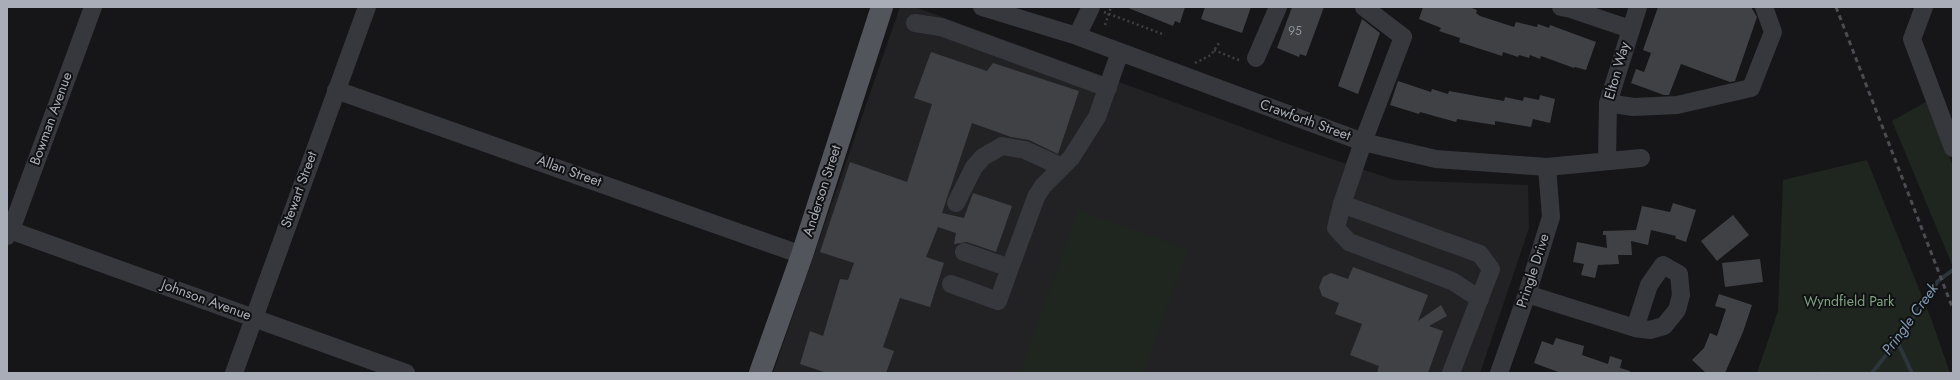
<!DOCTYPE html>
<style>
body{margin:0}
#map{position:relative;width:1960px;height:380px;overflow:hidden;background:#161618;font-family:Jost,sans-serif}
canvas{display:block}
.frame{position:absolute;inset:0;border:8px solid #a8adb8;pointer-events:none}
</style>
<div id="map">
<canvas width="1960" height="380"></canvas>
<div class="frame"></div>
</div>
<script>
const c = document.querySelector('canvas').getContext('2d');
c.lineJoin = 'round';
function paint(path, color) {
  c.fillStyle = color;
  c.fill(path, 'evenodd');
}
function toPath(rows) {
  const path = new Path2D();
  for (const r of rows) {
    path.moveTo(r[0], r[1]);
    for (let i = 2; i < r.length; i += 2) path.lineTo(r[i], r[i + 1]);
  }
  return path;
}
function strokePath(path, color, width, dash) {
  c.strokeStyle = color;
  c.lineWidth = width;
  c.lineCap = dash ? 'butt' : 'round';
  c.setLineDash(dash || []);
  c.stroke(path);
}
function drawText(font, color, halo, rows, align = 'center') {
  c.font = font + ' Jost,sans-serif';
  c.lineWidth = 4;
  c.setLineDash([]);
  c.textBaseline = 'middle';
  c.strokeStyle = halo;
  c.fillStyle = color;
  for (const [text, x, y, turn = 0] of rows) {
    c.save();
    c.translate(x, y);
    c.rotate((+turn || 0) * Math.PI / 180);
    c.textAlign = isNaN(turn) ? turn : align;
    if (halo) c.strokeText(text, 0, 0);
    c.fillText(text, 0, 0);
    c.restore();
  }
}
paint(toPath([
 [900,7,915,7,1288,144,1394,180,1528,185,1529,228,1480,373,773,373]
]), '#222225');
paint(toPath([
 [1926,102,1953,166,1953,267,1892,121],
 [1867,160,1932,321,1950,373,1757,373,1778,311,1783,180],
 [1078,210,1188,249,1144,373,1020,373]
]), '#1e261f');
strokePath(toPath([
 [1897,341,1912,373],
 [1872,373,1897,341,1938,281,1953,270]
]), '#2c353c', 4);
paint(toPath([
 [1126,7,1185,7,1180,23,1175,21,1173,26],
 [1205,7,1251,7,1242,33,1201,19],
 [1292,7,1324,7,1306,56,1300,54,1299,57,1277,48],
 [1423,7,1469,7,1477,10,1476,13,1480,16,1514,27,1516,22,1537,27,1538,24,1549,28,1550,25,1596,42,1586,70,1575,67,1574,68,1541,56,1540,59,1530,55,1529,58,1519,55,1518,57,1503,52,1502,56,1459,42,1460,38,1439,31,1441,28,1419,19],
 [1658,7,1751,7,1757,17,1735,81,1730,82,1681,64,1669,95,1664,95,1631,83,1636,69,1644,72,1651,53,1643,50],
 [1362,19,1380,33,1358,94,1338,86],
 [931,52,987,71,993,63,1079,91,1058,154,1029,140,1011,137,972,123,942,213,964,218,973,193,1012,206,996,252,967,242,954,244,956,233,938,227,926,257,944,263,930,307,900,298,883,347,894,351,886,373,827,373,800,364,810,331,823,336,840,279,848,280,854,263,820,252,850,162,907,182,932,104,914,98],
 [1398,81,1431,92,1432,89,1448,94,1449,91,1504,101,1505,97,1523,101,1524,97,1539,100,1540,95,1555,99,1550,123,1533,119,1531,127,1495,121,1495,125,1457,119,1456,122,1420,112,1419,114,1390,105],
 [1673,203,1696,210,1686,242,1675,238,1676,236,1651,230,1648,245,1631,241,1632,255,1618,255,1619,264,1598,265,1595,278,1581,275,1584,264,1573,262,1577,242,1607,248,1606,235,1603,235,1603,231,1636,230,1642,206,1670,212],
 [1733,215,1749,235,1717,261,1701,241],
 [1760,259,1763,282,1725,287,1722,263],
 [1353,267,1428,295,1418,321,1441,305,1447,316,1429,326,1443,331,1428,373,1377,373,1379,366,1350,355,1362,324,1335,314,1339,303,1322,296,1319,287,1323,277,1331,273,1348,279],
 [1719,294,1752,305,1743,332,1725,373,1706,373,1692,360,1704,348,1710,333,1717,336,1726,309,1715,306],
 [1556,338,1584,346,1582,355,1608,364,1610,356,1622,360,1620,368,1630,371,1630,373,1561,373,1534,363,1542,341,1553,345]
]), '#404145');
strokePath(toPath([
 [1104,12,1165,35],
 [1105,25,1111,7],
 [1214,50,1241,61],
 [1195,63,1211,55,1219,43],
 [1821,373,1831,373]
]), '#3d3f44', 2.5, [2, 3]);
strokePath(toPath([
 [982,7,1077,36,1363,142,1436,159,1547,167,1641,158],
 [1364,7,1403,37,1363,142,1342,204,1336,228,1349,242,1452,281,1480,299],
 [1561,7,1571,9,1630,29],
 [1924,7,1912,39,1953,148],
 [915,23,941,27,1108,88],
 [1077,36,1091,7],
 [1256,58,1278,7],
 [336,90,802,255],
 [1608,103,1633,107,1677,105,1751,88,1773,32,1764,7],
 [1607,161,1608,103,1638,7],
 [956,203,974,167,983,157,1002,146,1025,150,1062,167],
 [1342,204,1480,254,1491,269,1451,373],
 [7,229,406,373],
 [7,236,11,230,93,7],
 [964,252,1010,268,1036,197,1043,186,1071,158,1097,117,1120,52],
 [951,284,998,301,1010,268],
 [1527,294,1635,328,1650,330,1664,326,1677,310,1681,295,1679,274,1663,265,1649,285,1635,328],
 [234,373,367,7],
 [1499,373,1527,294,1551,217,1547,167]
]), '#37383d', 18);
strokePath(toPath([
 [760,373,802,255,882,7]
]), '#53555c', 22);
strokePath(toPath([
 [1836,7,1953,309]
]), '#4a4c52', 3, [5, 4]);
drawText('12px', '#8e929b', null, [
 ["95",1295,32]
]);
drawText('14px', '#a8adb8', '#111113', [
 ["Elton Way",1618,71,-74],
 ["Bowman Avenue",52,119,-70],
 ["Crawforth Street",1305,121,20],
 ["Allan Street",569,172,20],
 ["Stewart Street",300,190,-70],
 ["Anderson Street",823,191,-72],
 ["Pringle Drive",1534,271,-72],
 ["Johnson Avenue",206,301,20]
]);
drawText('14px', '#7fa381', '#111113', [
 ["Wyndfield Park",1849,303]
]);
drawText('italic 15px', '#7f9bb3', '#111113', [
 ["Pringle Creek",1911,320,-54]
]);
</script>
